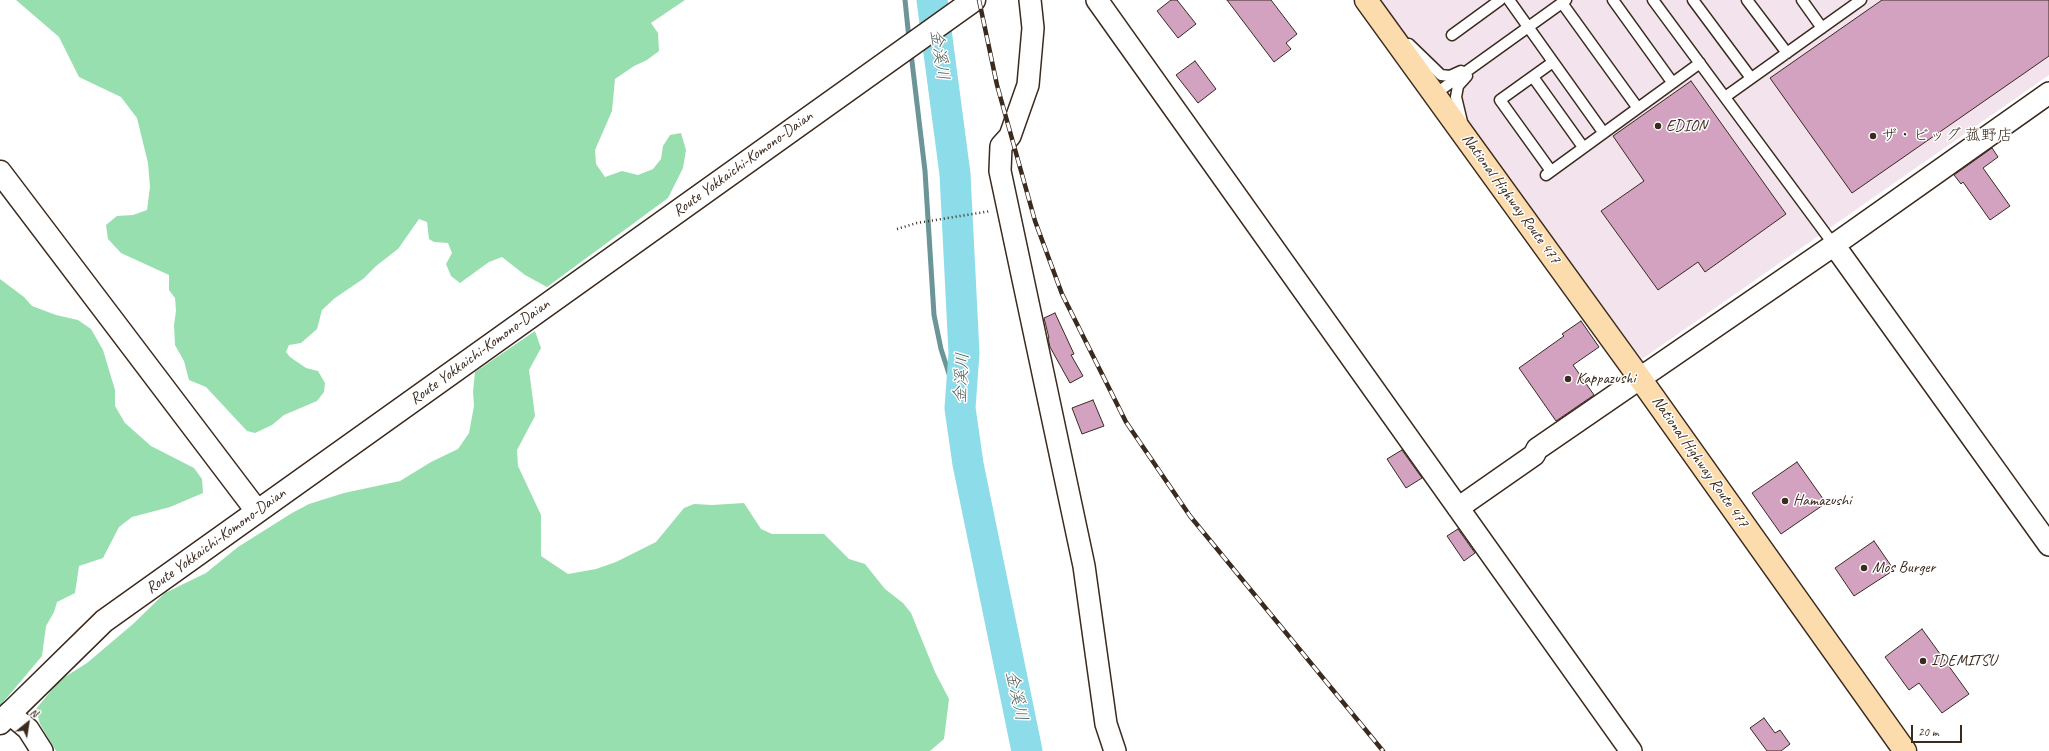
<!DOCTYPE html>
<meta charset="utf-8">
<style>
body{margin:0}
#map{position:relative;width:2049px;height:751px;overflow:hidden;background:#fff;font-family:Caveat,sans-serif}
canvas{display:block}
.north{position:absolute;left:8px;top:703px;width:40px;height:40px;-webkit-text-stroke:3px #fff;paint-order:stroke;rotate:30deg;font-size:11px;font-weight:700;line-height:16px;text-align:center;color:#3b2a1e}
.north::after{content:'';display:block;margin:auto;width:14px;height:18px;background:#3b2a1e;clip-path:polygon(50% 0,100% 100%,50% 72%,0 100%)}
.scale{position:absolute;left:1911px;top:725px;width:51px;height:18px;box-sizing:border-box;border:2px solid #3b2a1e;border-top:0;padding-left:5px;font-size:12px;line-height:14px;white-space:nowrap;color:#3b2a1e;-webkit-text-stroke:3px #fff;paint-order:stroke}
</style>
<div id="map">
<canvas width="2049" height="751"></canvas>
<div class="north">N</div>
<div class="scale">20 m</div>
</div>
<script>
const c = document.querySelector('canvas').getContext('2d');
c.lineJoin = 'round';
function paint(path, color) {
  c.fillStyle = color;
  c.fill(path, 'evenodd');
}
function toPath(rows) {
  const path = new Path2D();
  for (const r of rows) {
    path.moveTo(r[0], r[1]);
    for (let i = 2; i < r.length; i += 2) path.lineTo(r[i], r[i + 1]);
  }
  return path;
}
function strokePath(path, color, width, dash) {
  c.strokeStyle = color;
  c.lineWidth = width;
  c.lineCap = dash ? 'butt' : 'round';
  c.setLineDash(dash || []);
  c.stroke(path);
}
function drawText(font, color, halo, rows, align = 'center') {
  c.font = font + ' Caveat,"Klee One",sans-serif';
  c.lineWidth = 3;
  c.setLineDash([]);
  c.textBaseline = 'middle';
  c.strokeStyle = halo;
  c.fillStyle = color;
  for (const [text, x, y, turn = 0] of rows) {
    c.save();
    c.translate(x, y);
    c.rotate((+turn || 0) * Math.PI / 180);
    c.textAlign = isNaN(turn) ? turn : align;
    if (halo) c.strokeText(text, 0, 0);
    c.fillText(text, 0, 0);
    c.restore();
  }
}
paint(toPath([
 [1377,0,2049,0,2049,75,1642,359]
]), '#f2e3ec');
paint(toPath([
 [16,0,685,0,651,23,658,33,659,51,647,60,634,66,615,79,612,111,595,150,596,164,605,177,622,171,638,175,653,169,661,159,663,146,670,135,681,133,686,150,683,168,668,198,547,287,525,275,502,257,489,262,460,283,451,276,446,264,452,253,448,243,434,242,429,239,427,222,419,219,398,249,376,266,363,279,335,298,322,310,317,329,301,343,289,345,286,352,290,357,306,368,318,371,325,383,324,392,317,401,284,415,272,425,255,433,247,431,206,387,189,380,184,361,175,345,174,325,176,311,175,298,169,290,169,275,121,253,108,239,106,225,117,216,133,215,147,210,150,187,148,163,137,118,121,97,79,77,59,37],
 [0,279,24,297,32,306,56,315,78,320,91,329,103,350,115,390,115,406,125,423,151,446,194,468,202,479,203,493,170,507,132,517,119,527,103,558,79,566,75,593,57,602,54,612,46,626,42,656,0,706],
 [535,331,541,348,529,370,535,416,517,450,518,466,541,515,541,556,568,574,596,569,616,562,656,542,684,508,694,504,712,505,744,503,761,529,772,534,824,534,849,559,865,564,885,589,903,603,911,613,935,672,949,699,944,739,930,751,56,751,40,724,36,709,60,680,87,663,133,624,165,593,206,573,238,547,292,513,309,504,344,493,400,481,431,462,458,449,469,433,474,406,473,392,475,372]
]), '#97dfae');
strokePath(toPath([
 [905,0,909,39],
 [911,53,925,171,934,315,941,349,960,408]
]), '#6c9598', 5);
strokePath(toPath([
 [932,0,955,174,964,353,960,408,968,464,1027,751]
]), '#8ddce9', 31);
const building = toPath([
 [1171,0,1177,0,1196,24,1178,38,1157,11,1171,0],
 [1227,0,1271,0,1297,34,1286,43,1291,49,1274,62,1227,0],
 [1882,0,2049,0,2049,56,1852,193,1770,78,1882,0],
 [1195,61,1216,89,1198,103,1176,75,1195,61],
 [1691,81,1786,214,1705,272,1698,262,1658,290,1601,211,1644,181,1613,136,1691,81],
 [1992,148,1998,157,1983,168,2010,206,1990,220,1963,182,1961,184,1954,175,1992,148],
 [1055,313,1074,354,1071,355,1083,376,1070,383,1050,347,1048,338,1049,338,1044,318,1055,313],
 [1581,321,1599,347,1573,365,1594,395,1556,421,1519,368,1564,336,1562,334,1581,321],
 [1093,400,1104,426,1082,434,1072,408,1093,400],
 [1402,450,1422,478,1406,488,1387,459,1402,450],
 [1797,462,1826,503,1781,534,1752,493,1797,462],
 [1458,529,1475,553,1464,561,1447,536,1458,529],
 [1874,541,1894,570,1854,596,1835,568,1874,541],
 [1922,629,1969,694,1942,713,1919,683,1909,690,1885,657,1922,629],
 [1764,718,1775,733,1780,730,1790,744,1781,751,1767,751,1750,728,1764,718]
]);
paint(building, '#d3a2c1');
strokePath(building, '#3b2a1e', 1);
const service = toPath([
 [1509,0,1603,132],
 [1613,0,1672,82],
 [1653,0,1834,245],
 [1693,0,1751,78],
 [1747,0,1787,53],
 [1802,0,1822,28],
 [1562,3,1637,107],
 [1452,35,1500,0],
 [1409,44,1441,75,1450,76,1461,71],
 [1533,77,1583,147],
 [1435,94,1566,0],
 [1725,97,1861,0],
 [1462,122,1456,97,1458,86,1467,76],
 [1551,171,1500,100,1553,62],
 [1546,175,1700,63]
]);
const minor = toPath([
 [1030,0,1033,28,1028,85,1010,136,1001,146,1000,171,1084,566,1106,724,1115,751],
 [1097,0,1631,751],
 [1834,245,2049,545],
 [1458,508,1534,455,1537,449,1834,245,2049,93],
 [9,713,28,729,42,751]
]);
const tertiary = toPath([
 [0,172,257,511]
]);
const secondary = toPath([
 [0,723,104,621,974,0]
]);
const trunk = toPath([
 [1366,0,1639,377,1905,751]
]);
strokePath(service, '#3b2a1e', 13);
strokePath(minor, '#3b2a1e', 24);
strokePath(tertiary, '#3b2a1e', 25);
strokePath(secondary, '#3b2a1e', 25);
strokePath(trunk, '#3b2a1e', 25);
strokePath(toPath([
 [897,229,917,223,991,211]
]), '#3b2a1e', 2.5, [1, 3]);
strokePath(service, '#fff', 10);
strokePath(minor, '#fff', 21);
strokePath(tertiary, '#fff', 22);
strokePath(secondary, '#fff', 22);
strokePath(trunk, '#fcdcac', 22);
const rail = toPath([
 [979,0,997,85,1035,221,1062,294,1126,422,1190,516,1383,751]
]);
strokePath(rail, '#3b2a1e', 4.5);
strokePath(rail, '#fff', 3, [9]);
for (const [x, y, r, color] of [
 [1658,126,4,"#3b2a1e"],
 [1873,136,4,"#3b2a1e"],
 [1568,379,4,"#3b2a1e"],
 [1785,501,4,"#3b2a1e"],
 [1864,568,4,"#3b2a1e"],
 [1923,661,4,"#3b2a1e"]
]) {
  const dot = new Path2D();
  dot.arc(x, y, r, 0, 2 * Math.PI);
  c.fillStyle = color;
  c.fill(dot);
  strokePath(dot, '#fff', 1.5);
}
drawText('16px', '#3b2a1e', '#fff', [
 ["EDION",1666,126],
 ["ザ・ビッグ 菰野店",1881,136],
 ["Kappazushi",1576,379],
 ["Hamazushi",1793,501],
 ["Mos Burger",1872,568],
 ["IDEMITSU",1931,661]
], 'left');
drawText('16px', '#3b2a1e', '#fff', [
 ["Route Yokkaichi-Komono-Daian",743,164,-36],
 ["National Highway Route 477",1511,199,54],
 ["Route Yokkaichi-Komono-Daian",480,352,-36],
 ["National Highway Route 477",1700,462,55],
 ["Route Yokkaichi-Komono-Daian",216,541,-36]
]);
drawText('italic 17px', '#545f5b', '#fff', [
 ["金溪川",939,55,82],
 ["金溪川",962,378,-87],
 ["金溪川",1016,696,78]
]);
</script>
